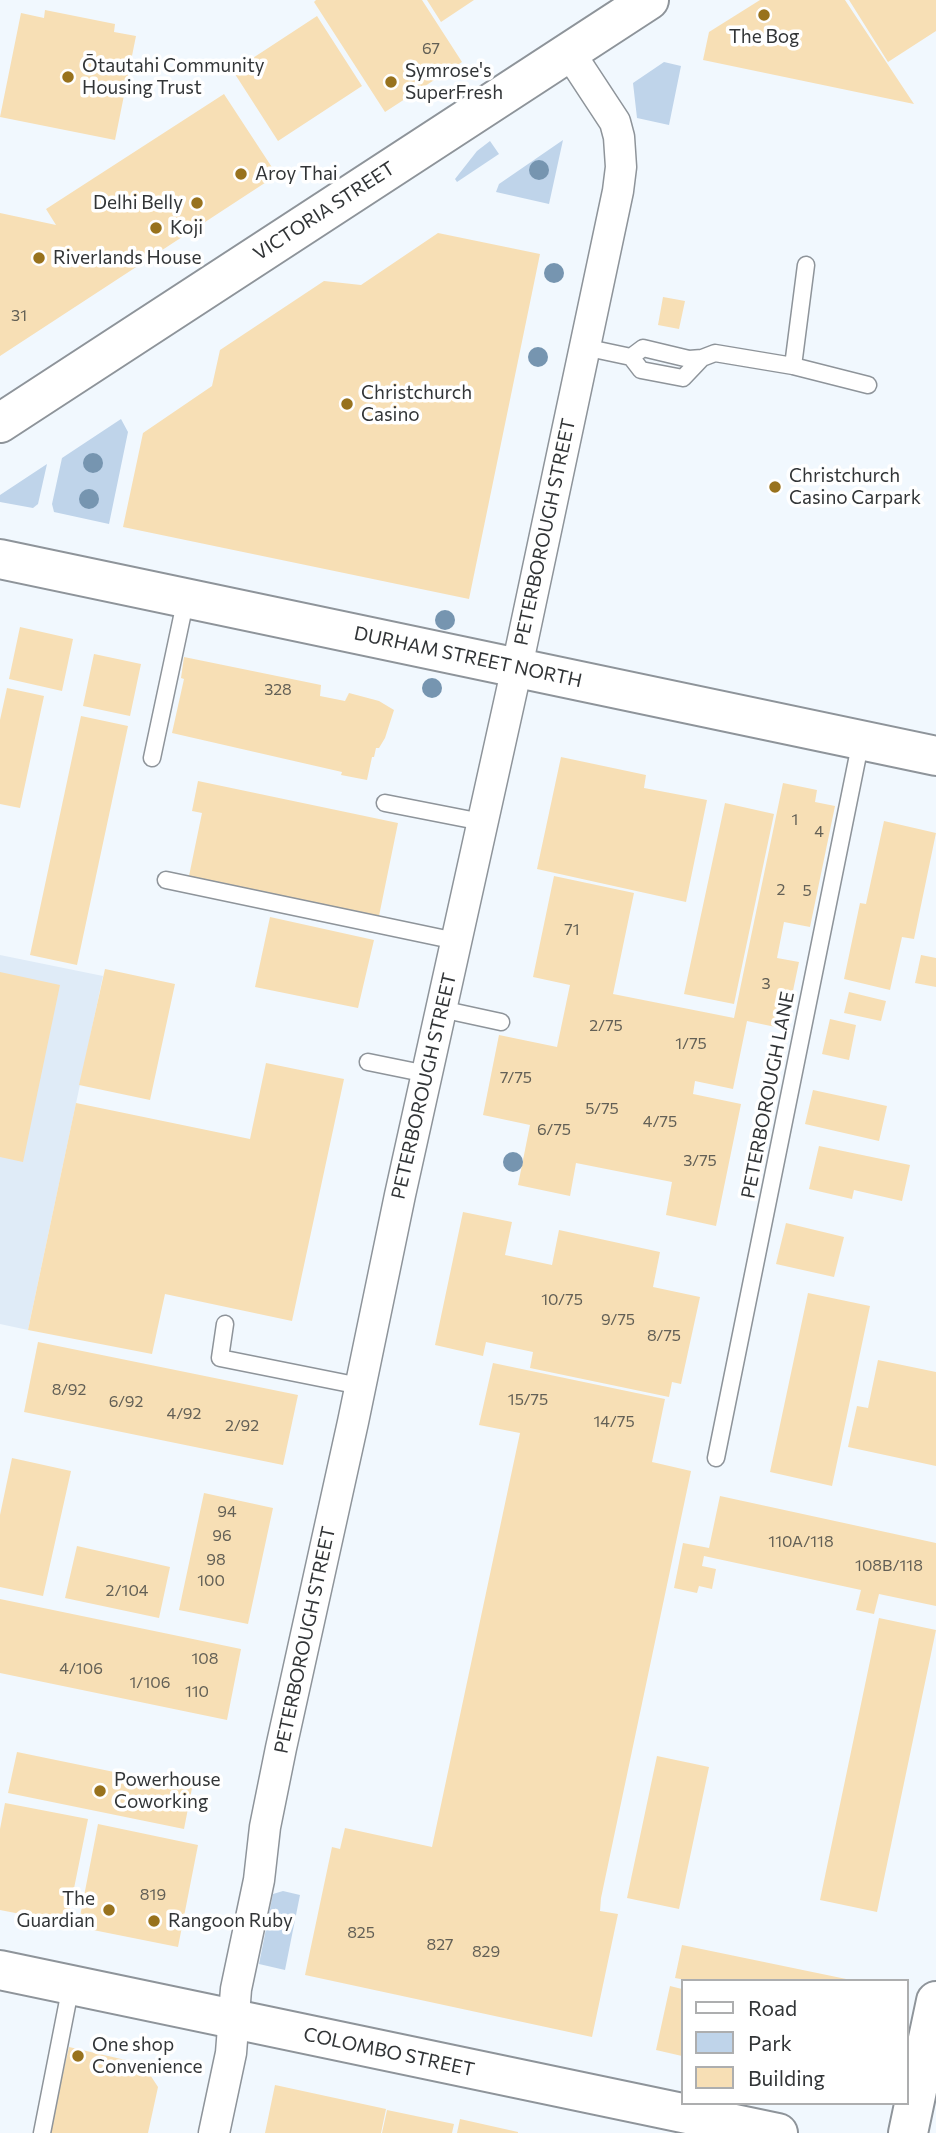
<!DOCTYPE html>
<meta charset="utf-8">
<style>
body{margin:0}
#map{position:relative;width:936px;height:2133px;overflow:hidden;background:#f1f8fe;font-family:Commissioner,sans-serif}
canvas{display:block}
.legend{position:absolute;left:681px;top:1979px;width:228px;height:126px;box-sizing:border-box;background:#fff;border:2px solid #adaeaf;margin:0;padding:9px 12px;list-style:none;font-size:21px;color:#323537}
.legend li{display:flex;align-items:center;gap:14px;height:35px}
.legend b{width:35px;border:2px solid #adaeaf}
</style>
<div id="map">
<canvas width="936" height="2133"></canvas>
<ul class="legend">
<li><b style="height:9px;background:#fff"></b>Road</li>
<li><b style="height:19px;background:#bfd4ea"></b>Park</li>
<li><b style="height:19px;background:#f7dfb5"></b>Building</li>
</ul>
</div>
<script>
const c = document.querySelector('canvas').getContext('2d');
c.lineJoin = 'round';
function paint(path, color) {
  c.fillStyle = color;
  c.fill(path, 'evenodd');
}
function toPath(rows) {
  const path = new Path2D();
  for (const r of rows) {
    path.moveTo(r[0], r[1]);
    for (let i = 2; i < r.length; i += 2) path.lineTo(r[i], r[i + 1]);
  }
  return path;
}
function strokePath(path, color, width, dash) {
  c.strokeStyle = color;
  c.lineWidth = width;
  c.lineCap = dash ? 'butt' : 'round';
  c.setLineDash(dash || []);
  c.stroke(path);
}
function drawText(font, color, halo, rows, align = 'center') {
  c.font = font + ' Commissioner,sans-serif';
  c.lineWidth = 7;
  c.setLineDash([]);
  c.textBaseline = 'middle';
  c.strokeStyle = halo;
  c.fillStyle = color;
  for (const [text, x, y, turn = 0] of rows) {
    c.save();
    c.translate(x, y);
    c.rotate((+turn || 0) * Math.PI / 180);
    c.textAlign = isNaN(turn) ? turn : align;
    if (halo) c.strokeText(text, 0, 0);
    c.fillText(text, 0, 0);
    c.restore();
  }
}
paint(toPath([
 [0,955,103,976,28,1330,0,1324]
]), '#dfebf7');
paint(toPath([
 [664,62,681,66,669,125,637,118,633,83],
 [563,140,549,204,496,192,499,184],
 [490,141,499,154,457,182,455,179,477,151],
 [121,419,128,432,109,524,54,512,52,504,62,458],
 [47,464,38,504,33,508,0,502,0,495],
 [283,1891,300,1895,285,1970,259,1964,273,1894]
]), '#bfd4ea');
paint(toPath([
 [316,0,422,0,462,62,385,112,314,2],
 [427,0,474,0,441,22],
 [760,0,845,0,914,104,703,60,709,32],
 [849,0,936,0,936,31,888,62],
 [45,10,115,24,114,32,136,36,115,140,0,117,21,13,44,18],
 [317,16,362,86,278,141,233,71],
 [224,94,277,175,0,356,0,213,56,225,46,209],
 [438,233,540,254,469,599,123,527,143,433,212,386,220,350,324,281,361,285],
 [663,297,685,301,679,329,658,325],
 [20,627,73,639,62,691,9,679],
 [94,654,141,664,130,716,83,706],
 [184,657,321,685,320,696,345,701,349,693,379,701,394,710,385,738,379,748,376,748,374,757,372,757,367,780,341,775,342,772,172,733,184,679,181,678],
 [7,688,44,696,20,808,0,804,0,720],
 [81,716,128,726,77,965,30,955],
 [561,757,646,775,644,788,707,800,686,902,537,869],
 [198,781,398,823,379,916,189,876,202,813,192,811],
 [783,783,817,790,815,802,835,806,810,927,784,922,777,958,799,962,785,1029,747,1021,733,1089,695,1081,693,1094,741,1104,716,1226,666,1215,672,1182,576,1163,570,1196,518,1185,530,1125,483,1115,499,1035,557,1047,570,985,533,977,554,876,634,893,613,994,734,1018],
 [725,803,774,814,734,1004,684,994],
 [884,821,936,833,914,939,902,937,890,990,844,979,860,903,866,904],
 [270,917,374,940,358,1008,255,987],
 [921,955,936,958,936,987,915,983],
 [105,969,175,984,150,1100,79,1085],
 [0,972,60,985,23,1162,0,1157],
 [849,992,886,1001,881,1021,844,1013],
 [830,1019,856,1025,849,1060,822,1054],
 [266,1063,344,1079,292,1321,165,1294,152,1354,28,1330,76,1103,250,1139],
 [813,1090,887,1106,879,1141,805,1124],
 [819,1146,910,1165,902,1201,854,1190,852,1199,809,1189],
 [463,1212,512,1222,505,1255,552,1265,559,1230,660,1252,653,1287,700,1297,681,1384,672,1382,669,1397,530,1368,533,1352,486,1342,483,1356,435,1345],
 [786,1223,844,1237,834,1277,776,1264],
 [808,1293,870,1306,832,1486,770,1472],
 [38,1342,298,1395,283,1465,24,1412],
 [878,1360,936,1372,936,1466,848,1447,857,1406,868,1408],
 [493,1363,665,1399,652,1462,691,1471,601,1898,600,1911,618,1914,592,2037,305,1975,332,1847,340,1849,345,1828,432,1847,520,1433,479,1425],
 [12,1458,71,1471,43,1596,0,1587,0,1515],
 [204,1493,273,1508,248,1624,179,1610],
 [720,1496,936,1543,936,1606,879,1594,874,1614,856,1610,861,1590,704,1556,702,1566,716,1569,712,1589,699,1586,697,1593,674,1588,683,1543,709,1548],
 [77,1546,170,1567,159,1618,65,1598],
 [0,1599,241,1649,227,1720,0,1673],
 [879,1618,936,1630,877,1912,820,1900],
 [17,1752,192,1788,184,1829,8,1793],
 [657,1756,709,1767,679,1909,627,1898],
 [5,1803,88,1819,67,1923,0,1910,0,1829],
 [98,1824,198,1845,178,1947,78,1927],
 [682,1945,851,1980,851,1981,691,1981,675,1978],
 [670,1986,682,1989,682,2056,656,2050],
 [69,2047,143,2064,158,2087,148,2133,49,2133],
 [275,2085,386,2109,381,2133,265,2133],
 [387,2110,454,2124,452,2133,382,2133],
 [460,2119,518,2132,518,2133,457,2133]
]), '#f7dfb5');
const lane = toPath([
 [584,347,631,357,641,370,683,378,702,358],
 [631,357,643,348,689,359,702,358,715,353,793,366,806,265],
 [793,366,868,385],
 [152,758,186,598],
 [385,803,482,822],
 [166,880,456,941],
 [441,1009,501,1022],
 [368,1062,427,1074],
 [225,1324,220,1358,360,1386],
 [716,1458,861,740],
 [42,2133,71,1985]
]);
const street = toPath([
 [214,2133,231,2053,236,1989,259,1880,265,1827,281,1748,353,1422,400,1195,517,667,618,191,621,167,619,137,615,122,569,52]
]);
const secondary = toPath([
 [0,423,649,0],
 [0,559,936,756],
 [0,1970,778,2133],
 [908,2133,936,2001]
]);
strokePath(lane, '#8e949a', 19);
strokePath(street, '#8e949a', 33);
strokePath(secondary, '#8e949a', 42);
strokePath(lane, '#fff', 16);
strokePath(street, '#fff', 30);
strokePath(secondary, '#fff', 38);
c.fillStyle = '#7695b0';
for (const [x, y] of [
 [539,170],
 [554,273],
 [538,357],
 [93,463],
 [89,499],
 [445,620],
 [432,688],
 [513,1162]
]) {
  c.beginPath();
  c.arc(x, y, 10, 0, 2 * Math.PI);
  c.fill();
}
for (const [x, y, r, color] of [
 [764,15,7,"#98721d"],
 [68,77,7,"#98721d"],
 [391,82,7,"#98721d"],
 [241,174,7,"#98721d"],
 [197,203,7,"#98721d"],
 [156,228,7,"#98721d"],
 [39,258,7,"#98721d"],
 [347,404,7,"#98721d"],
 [775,487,7,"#98721d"],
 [100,1791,7,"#98721d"],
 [109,1910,7,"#98721d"],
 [154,1921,7,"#98721d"],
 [78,2056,7,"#98721d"]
]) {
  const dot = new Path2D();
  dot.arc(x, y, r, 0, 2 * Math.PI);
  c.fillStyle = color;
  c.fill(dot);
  strokePath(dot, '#fff', 2.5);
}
drawText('16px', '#636056', null, [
 ["67",431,49],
 ["31",19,316],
 ["328",278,690],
 ["1",795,820],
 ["4",819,832],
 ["2",781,890],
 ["5",807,891],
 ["71",572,930],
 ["3",766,984],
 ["2/75",606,1026],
 ["1/75",691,1044],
 ["7/75",516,1078],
 ["5/75",602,1109],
 ["4/75",660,1122],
 ["6/75",554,1130],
 ["3/75",700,1161],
 ["10/75",562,1300],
 ["9/75",618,1320],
 ["8/75",664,1336],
 ["8/92",69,1390],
 ["15/75",528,1400],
 ["6/92",126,1402],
 ["4/92",184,1414],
 ["14/75",614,1422],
 ["2/92",242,1426],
 ["94",227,1512],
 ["96",222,1536],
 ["110A/118",801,1542],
 ["98",216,1560],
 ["108B/118",889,1566],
 ["100",211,1581],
 ["2/104",127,1591],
 ["108",205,1659],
 ["4/106",81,1669],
 ["1/106",150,1683],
 ["110",197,1692],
 ["819",153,1895],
 ["825",361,1933],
 ["827",440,1945],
 ["829",486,1952]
]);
drawText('19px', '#323537', '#fff', [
 ["The Bog",764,37,"center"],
 ["Ōtautahi Community",82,66],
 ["Housing Trust",82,88],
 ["Symrose's",405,71],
 ["SuperFresh",405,93],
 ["Aroy Thai",255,174],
 ["Delhi Belly",183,203,"right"],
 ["Koji",170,228],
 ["Riverlands House",53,258],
 ["Christchurch",361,393],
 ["Casino",361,415],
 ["Christchurch",789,476],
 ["Casino Carpark",789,498],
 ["Powerhouse",114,1780],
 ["Coworking",114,1802],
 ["The",95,1899,"right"],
 ["Guardian",95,1921,"right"],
 ["Rangoon Ruby",168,1921],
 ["One shop",92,2045],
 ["Convenience",92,2067]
], 'left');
drawText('19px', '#323537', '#fff', [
 ["VICTORIA STREET",324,211,-33],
 ["PETERBOROUGH STREET",545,532,-78],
 ["DURHAM STREET NORTH",468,657,12],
 ["PETERBOROUGH STREET",424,1086,-77],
 ["PETERBOROUGH LANE",768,1095,-79],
 ["PETERBOROUGH STREET",305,1640,-78],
 ["COLOMBO STREET",389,2052,12]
]);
</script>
